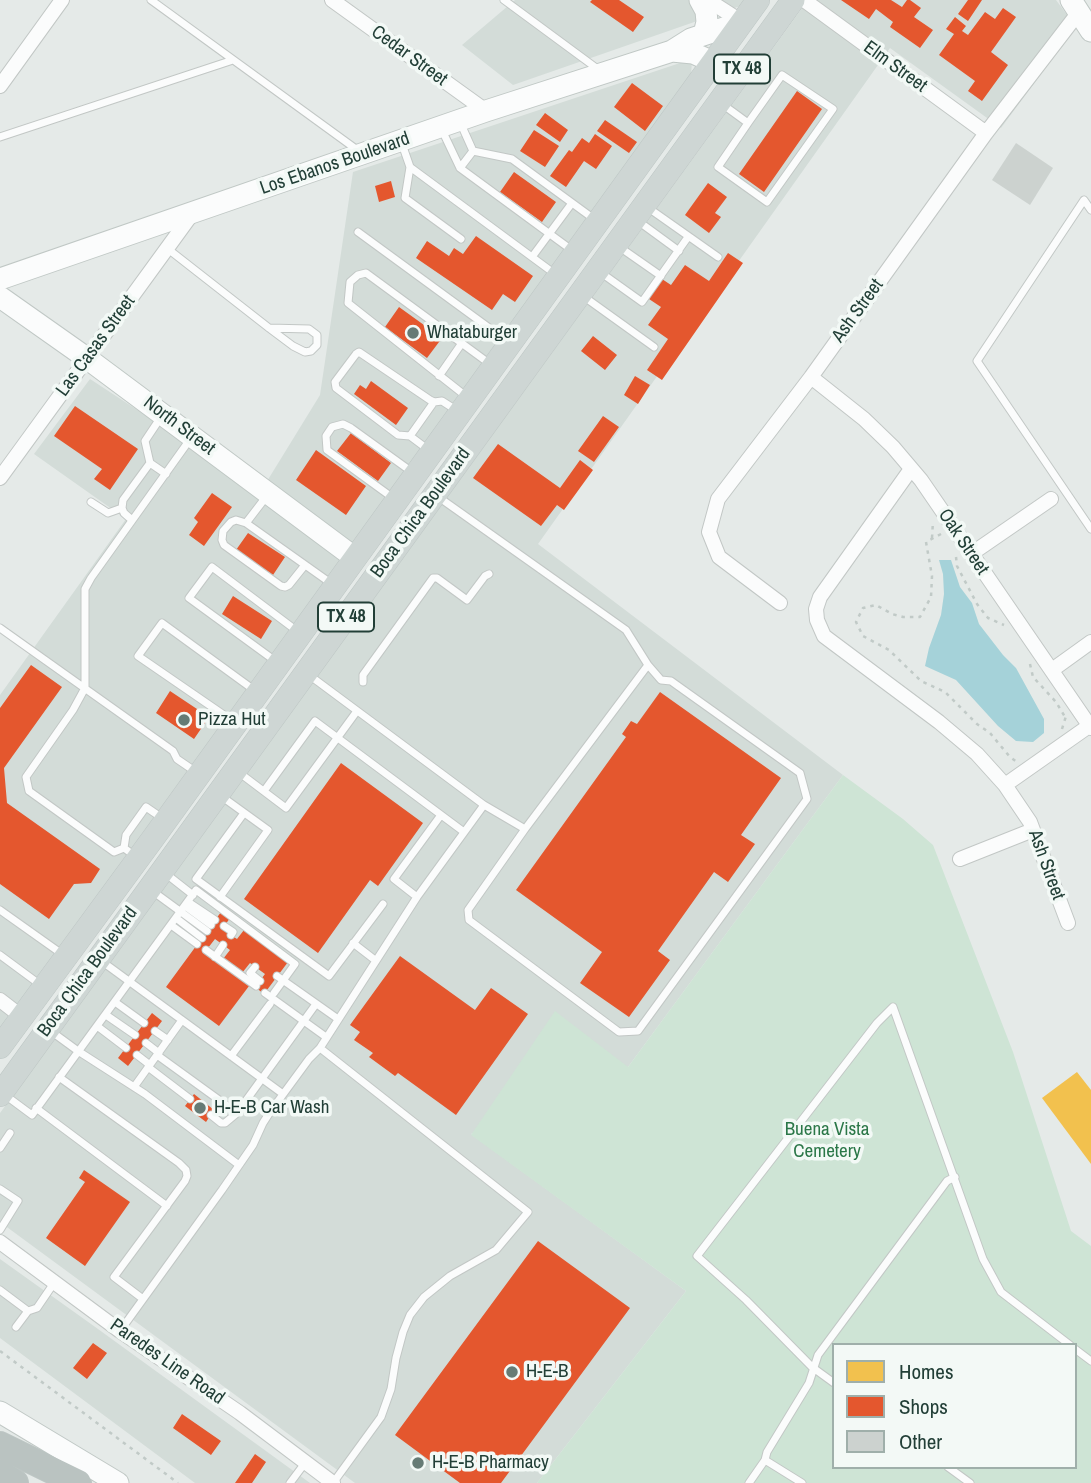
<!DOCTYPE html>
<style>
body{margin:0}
#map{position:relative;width:1091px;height:1483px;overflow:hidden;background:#e5eae8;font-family:"Archivo Narrow",sans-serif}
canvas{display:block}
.legend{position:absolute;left:832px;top:1343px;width:245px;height:126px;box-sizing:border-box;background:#f3f9f6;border:2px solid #9fafaa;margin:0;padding:9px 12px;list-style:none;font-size:21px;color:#223f37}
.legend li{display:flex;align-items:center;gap:14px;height:35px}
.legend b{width:35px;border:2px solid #9fafaa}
</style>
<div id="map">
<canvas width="1091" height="1483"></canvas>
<ul class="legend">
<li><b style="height:19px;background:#f2c14e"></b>Homes</li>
<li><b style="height:19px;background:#e4572e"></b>Shops</li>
<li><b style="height:19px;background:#ccd2cf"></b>Other</li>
</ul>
</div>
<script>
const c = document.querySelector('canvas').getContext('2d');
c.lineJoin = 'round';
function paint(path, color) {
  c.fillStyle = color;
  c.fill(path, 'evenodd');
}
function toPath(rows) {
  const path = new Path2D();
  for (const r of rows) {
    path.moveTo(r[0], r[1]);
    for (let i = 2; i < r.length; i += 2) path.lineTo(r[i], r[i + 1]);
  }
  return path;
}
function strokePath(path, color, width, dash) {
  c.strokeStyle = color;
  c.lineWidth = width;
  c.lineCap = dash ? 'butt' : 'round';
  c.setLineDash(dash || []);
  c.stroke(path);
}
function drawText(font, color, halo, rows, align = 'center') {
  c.font = font + ' "Archivo Narrow",sans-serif';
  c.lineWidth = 7;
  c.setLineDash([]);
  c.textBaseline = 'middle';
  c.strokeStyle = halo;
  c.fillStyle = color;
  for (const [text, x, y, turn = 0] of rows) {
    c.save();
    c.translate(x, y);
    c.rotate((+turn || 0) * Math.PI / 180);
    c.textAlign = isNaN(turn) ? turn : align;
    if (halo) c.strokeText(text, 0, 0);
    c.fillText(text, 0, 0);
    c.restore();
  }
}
paint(toPath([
 [515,0,752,0,749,3,513,85,462,45],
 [808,0,1056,0,1076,27,1001,128,890,48,538,544,843,775,628,1067,471,1134,686,1291,537,1483,355,1483,0,1222,0,1113],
 [692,59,691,77,0,1030,0,695,126,519,34,454,90,379,261,491,320,395,353,172],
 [0,1259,98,1329,310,1483,195,1483,0,1338]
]), '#d3dcd8');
paint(toPath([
 [843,775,903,819,933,845,1013,1052,1071,1231,1091,1246,1091,1483,537,1483,686,1291,471,1135,555,1011,628,1067],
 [834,1345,1075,1345,1075,1467,834,1467]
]), '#cee4d5');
paint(toPath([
 [939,560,951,560,960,587,972,603,979,624,1003,655,1016,668,1044,719,1044,733,1033,742,1016,741,998,726,956,680,925,666,929,648,941,615,944,594,943,574]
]), '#a5d2d9');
paint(toPath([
 [1077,1072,1091,1090,1091,1164,1042,1098]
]), '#f2c14e');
paint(toPath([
 [592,0,619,0,644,17,633,32,590,2],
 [841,0,891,0,902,7,907,0,910,0,921,8,914,17,933,30,920,48,890,27,893,22,876,9,869,19],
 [968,0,982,0,968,21,958,14],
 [1003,8,1016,17,991,52,1008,65,982,101,968,91,975,81,939,55,954,34,946,29,955,17,966,26,962,31,968,35,985,12,995,19],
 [632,83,663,106,645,131,614,107],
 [797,91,822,109,764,192,739,174],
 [545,113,568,130,560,142,536,125],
 [605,120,637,142,629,153,597,131],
 [534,130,559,146,545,167,520,151],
 [595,134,612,146,596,169,584,161,566,187,550,176,569,150,572,152,582,138,589,143],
 [514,172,556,202,542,222,500,192],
 [391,181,395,197,379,202,375,186],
 [708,183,727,197,715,213,721,217,709,233,685,215],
 [476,236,533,276,515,302,503,294,492,310,416,258,427,241,449,256,454,248,463,254],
 [728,253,743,263,662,380,647,370,668,339,648,325,661,307,649,299,662,279,671,285,685,265,709,281],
 [399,307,442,338,427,358,385,327],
 [593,336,617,355,605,370,581,351],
 [635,376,650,385,638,404,624,395],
 [371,381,408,408,396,425,354,394,360,385,366,389],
 [75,406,138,449,110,490,94,479,102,469,54,436],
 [603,416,619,427,594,462,578,451],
 [351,433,391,463,378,481,337,451],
 [498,444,560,488,580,460,593,470,564,510,557,505,541,526,473,478],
 [316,450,366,486,346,515,296,480],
 [212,493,232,507,204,546,189,535,198,522,194,518],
 [248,533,285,557,273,575,236,550],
 [233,596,272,621,261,639,222,614],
 [31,665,62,687,4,768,7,803,100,869,91,883,74,884,49,919,0,884,0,708],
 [170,691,209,717,194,739,156,713],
 [660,692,781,778,741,835,755,844,728,882,714,872,658,951,670,960,629,1017,580,983,602,952,516,890,626,737,622,734,631,721,637,724],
 [341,763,423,823,378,886,370,880,318,953,244,899],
 [221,912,230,918,223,928,231,935,237,939,244,930,288,962,264,994,255,987,265,974,250,963,242,973,223,959,230,950,215,939,204,953,249,986,219,1026,166,987],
 [400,956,475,1010,491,988,528,1014,456,1115,398,1073,395,1076,369,1057,373,1053,354,1040,360,1032,350,1025],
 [152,1013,162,1021,128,1066,118,1058],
 [194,1094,214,1110,206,1122,185,1106],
 [84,1170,130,1202,85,1266,46,1238,85,1182,79,1178],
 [538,1241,630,1308,501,1483,460,1483,395,1435],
 [93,1343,107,1353,87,1379,73,1368],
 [182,1414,221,1441,211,1455,173,1428],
 [255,1454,266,1462,252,1483,235,1483]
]), '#e4572e');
paint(toPath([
 [1016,143,1053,168,1030,205,992,180]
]), '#ccd2cf');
const lane = toPath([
 [151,0,360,152],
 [504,0,599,70],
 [722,104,748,123,782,75,833,109,767,202,718,167,748,123],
 [460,122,473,151,512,159,594,219],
 [441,128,460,168,573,251],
 [0,137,233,60],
 [402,144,410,167,405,198,461,239],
 [410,167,555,274],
 [460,168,473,151],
 [647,207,718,257],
 [1091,210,1084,200,977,361,1091,529],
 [638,221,679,251],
 [358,232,507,341],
 [618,246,661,276],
 [168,249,269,328,293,346,305,352,311,351,317,345,317,335,309,329,269,328],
 [532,257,572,203],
 [600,272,642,302,688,237],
 [583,296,654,347],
 [439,376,462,343],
 [467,397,348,303,350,282,358,275,366,273,490,364],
 [410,436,434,402],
 [430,451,410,436,398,435,336,388,335,382,356,354,359,352,430,400,434,402,442,401,456,410],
 [150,463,166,474],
 [266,497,246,523,332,584],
 [393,498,327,450,326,436,332,427,343,424,351,428,412,472],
 [91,502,108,513,122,508],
 [132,520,124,513,122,508,123,500,150,463,145,441,161,417],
 [246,523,236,520,231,522,223,531,222,540,224,545,281,586,285,587,289,585,305,565],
 [0,628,173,751,177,759,196,772],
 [278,663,189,598,212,567,297,631],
 [309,675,484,805,525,829,648,665,626,630,437,496],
 [363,682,363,675,433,578,437,578,467,600,485,576,489,574],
 [234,722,138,656,162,623,254,690],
 [237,771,286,808,357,711],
 [264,791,315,721,464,832],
 [244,813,196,879,329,976,383,904],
 [525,829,468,910,469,920,619,1032,638,1031,807,799,800,773,671,681,661,680,648,665],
 [124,848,126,835,146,807,162,818],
 [135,856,124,848,114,852,29,791,26,777,73,710,85,688,85,589,91,578,191,438],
 [165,873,193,895],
 [151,890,207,931],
 [220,897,268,830,221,796],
 [417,897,394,879,441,815],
 [188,902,215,920],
 [185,906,211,925],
 [0,910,62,954],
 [176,918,202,938],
 [171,925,197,944],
 [224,926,233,932,231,935],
 [353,943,375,960],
 [206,950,256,986],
 [0,955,42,986],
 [215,957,223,945],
 [100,960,283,1094],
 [255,967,250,973,260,981],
 [277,976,338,1019],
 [265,993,326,1037],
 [115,1002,144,1023],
 [106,1015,135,1035],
 [97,1026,126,1048],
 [155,1031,168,1040],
 [52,1032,78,1051,145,1094,239,1165],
 [146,1043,159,1053],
 [320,1048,528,1212,496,1250,450,1276,424,1297,410,1315,403,1332,396,1358,391,1389,381,1417,333,1483],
 [137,1055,150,1065],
 [157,1055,237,1113,316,1004],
 [231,1056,270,1004],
 [148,1067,190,1099],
 [59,1077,179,1163,186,1170,187,1176,185,1181,114,1277,143,1299],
 [134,1087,182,1020],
 [5,1095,32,1115,196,890,295,964,274,993],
 [36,1108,167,1206],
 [211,1115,221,1123,225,1123,237,1113],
 [0,1148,10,1133],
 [0,1189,18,1201,0,1230],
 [0,1290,28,1311,37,1308,54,1283],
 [16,1327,28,1311],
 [120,1331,222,1190,253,1145,263,1123,270,1112,309,1059,320,1048,417,897,484,805],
 [1075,1349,1091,1361],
 [834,1383,812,1367,746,1300,697,1256,877,1023,893,1007,983,1259,1001,1292,1070,1345],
 [765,1460,802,1483],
 [948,1467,970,1483],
 [290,1483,305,1463],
 [749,1483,765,1460,767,1452,809,1383,818,1355,947,1181,955,1177]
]);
const street = toPath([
 [332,0,486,111],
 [708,0,742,22],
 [804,0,986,133],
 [0,86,62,0],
 [811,377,864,419,893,447,921,480,1091,728],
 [911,469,820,597,816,609,817,620,824,636,939,722,977,754,1005,785,1030,822,1068,923],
 [0,478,192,214],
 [971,554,1051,499],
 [780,603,719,557,709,532,718,499,811,377,986,133,1079,12],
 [1052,670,1091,642],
 [1005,785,1089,726],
 [960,859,1033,830],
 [0,1000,22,1017],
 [0,1242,120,1331,240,1413,333,1483]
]);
const secondary = toPath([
 [700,0,706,11,707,22,704,34],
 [1071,0,1091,31],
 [672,51,693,53,713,62],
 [0,279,486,111,672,51,691,39,742,22],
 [0,297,88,359,355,558],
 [0,1412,118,1483]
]);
const primary = toPath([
 [0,1047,154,837,758,0],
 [0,1095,793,0]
]);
const highway = toPath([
 [0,1445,78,1483],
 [0,1473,15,1483]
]);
strokePath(lane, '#c2c7c5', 9);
strokePath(street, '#c2c7c5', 16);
strokePath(secondary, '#c0c8c5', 23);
strokePath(primary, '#bdc6c4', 24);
strokePath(highway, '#bdc6c4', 28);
strokePath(toPath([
 [941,534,926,542,932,576,931,597,920,617,903,617,892,614,876,605,863,608,856,622,863,636,889,650,921,681,945,692,977,724,990,733,1010,757,1017,762],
 [932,538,933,521],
 [956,557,957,566,977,604,988,618,1004,625],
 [1030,664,1033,677,1056,702,1065,717],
 [1062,729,1066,716],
 [0,1351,178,1483]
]), '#c1cac7', 2.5, [3.5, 5]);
strokePath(lane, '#fbfcfc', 7);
strokePath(street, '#fbfcfc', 14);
strokePath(secondary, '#fbfcfc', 21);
strokePath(primary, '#ced6d4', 23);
strokePath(highway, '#bac3c1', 26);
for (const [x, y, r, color] of [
 [413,333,7,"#667b75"],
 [184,720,7,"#667b75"],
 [200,1108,7,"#667b75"],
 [512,1372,7,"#667b75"],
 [418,1463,7,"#667b75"]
]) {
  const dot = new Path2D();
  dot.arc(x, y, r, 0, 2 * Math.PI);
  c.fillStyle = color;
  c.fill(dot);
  strokePath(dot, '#f3f9f6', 2.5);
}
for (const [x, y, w] of [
 [742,69,56],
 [346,617,56]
]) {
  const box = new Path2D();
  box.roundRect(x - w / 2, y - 14.5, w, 29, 5);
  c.fillStyle = '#f3f9f6';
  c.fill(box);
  strokePath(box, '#223f37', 2);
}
drawText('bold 18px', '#223f37', null, [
 ["TX 48",742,69],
 ["TX 48",346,617]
]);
drawText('19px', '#223f37', '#f3f9f6', [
 ["Cedar Street",409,56,36],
 ["Elm Street",895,67,36],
 ["Los Ebanos Boulevard",335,164,-19],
 ["Ash Street",858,311,-54],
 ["Las Casas Street",96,346,-54],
 ["North Street",179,426,37],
 ["Boca Chica Boulevard",421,513,-54],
 ["Oak Street",963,542,56],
 ["Ash Street",1046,865,70],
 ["Boca Chica Boulevard",88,972,-54],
 ["Paredes Line Road",167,1362,35]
]);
drawText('19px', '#223f37', '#f3f9f6', [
 ["Whataburger",427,333],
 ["Pizza Hut",198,720],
 ["H-E-B Car Wash",214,1108],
 ["H-E-B",526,1372],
 ["H-E-B Pharmacy",432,1463]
], 'left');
drawText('19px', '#2b7748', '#f3f9f6', [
 ["Buena Vista",827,1130],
 ["Cemetery",827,1152]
]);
</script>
